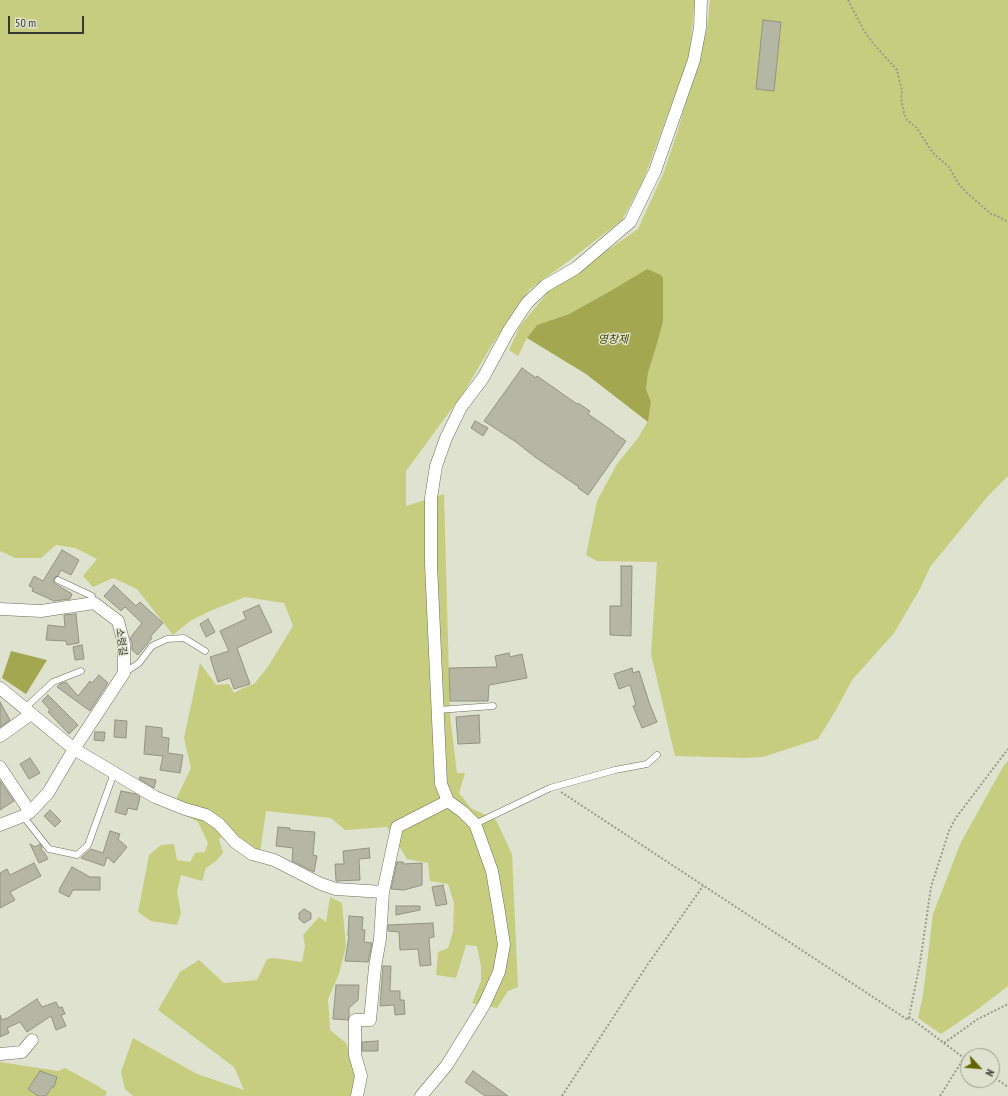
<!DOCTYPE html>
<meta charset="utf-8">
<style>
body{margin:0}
#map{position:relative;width:1008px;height:1096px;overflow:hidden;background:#dfe2ce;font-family:"PT Sans Narrow",sans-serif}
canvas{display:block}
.north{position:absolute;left:960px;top:1048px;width:40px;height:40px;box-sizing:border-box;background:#dfe2ce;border:1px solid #9c9e8f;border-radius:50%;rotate:116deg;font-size:11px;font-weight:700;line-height:16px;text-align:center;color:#373830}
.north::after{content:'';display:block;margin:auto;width:14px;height:18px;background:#616500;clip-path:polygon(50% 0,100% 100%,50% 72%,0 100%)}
.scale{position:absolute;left:8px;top:16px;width:76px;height:18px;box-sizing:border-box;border:2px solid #373830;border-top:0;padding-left:5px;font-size:12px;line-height:14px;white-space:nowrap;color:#373830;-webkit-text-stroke:3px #dfe2ce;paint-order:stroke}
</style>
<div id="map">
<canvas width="1008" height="1096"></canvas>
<div class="north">N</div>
<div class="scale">50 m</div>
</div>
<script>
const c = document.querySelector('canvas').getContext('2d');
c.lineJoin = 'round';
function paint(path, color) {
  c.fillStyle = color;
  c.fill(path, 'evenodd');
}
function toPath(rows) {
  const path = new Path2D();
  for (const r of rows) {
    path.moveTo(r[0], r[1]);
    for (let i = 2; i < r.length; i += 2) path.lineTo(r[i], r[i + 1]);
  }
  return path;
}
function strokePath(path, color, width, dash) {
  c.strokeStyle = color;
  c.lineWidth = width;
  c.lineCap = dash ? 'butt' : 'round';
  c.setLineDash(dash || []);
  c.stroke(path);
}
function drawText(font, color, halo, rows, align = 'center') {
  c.font = font + ' "PT Sans Narrow","Noto Sans KR",sans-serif';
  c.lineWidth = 3;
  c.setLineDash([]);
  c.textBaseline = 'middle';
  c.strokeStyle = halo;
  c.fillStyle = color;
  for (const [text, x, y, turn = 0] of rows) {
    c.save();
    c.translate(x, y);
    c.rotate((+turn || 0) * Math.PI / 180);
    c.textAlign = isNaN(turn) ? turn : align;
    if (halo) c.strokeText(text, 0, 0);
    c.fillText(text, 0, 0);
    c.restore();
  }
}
paint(toPath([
 [0,0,695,0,689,57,643,181,622,220,566,263,530,289,493,343,464,392,406,471,406,506,444,494,450,716,457,773,465,773,459,793,471,808,496,820,512,854,518,987,508,991,497,1008,472,1003,481,981,481,967,477,946,466,945,456,978,436,975,438,952,448,948,453,932,454,903,448,884,430,881,428,863,407,859,387,827,345,830,331,818,266,811,260,852,230,830,219,839,223,853,216,861,206,868,202,881,181,875,177,892,181,913,177,925,151,921,138,912,149,855,161,845,174,844,177,860,190,862,195,853,205,852,208,843,198,822,172,808,191,768,184,738,200,663,216,685,229,684,234,693,243,688,254,684,267,668,293,626,284,603,245,597,210,611,190,621,173,635,137,589,113,578,93,587,83,576,97,559,75,548,56,545,41,558,15,558,0,551],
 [710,0,1008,0,1008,476,988,496,930,567,920,589,894,633,852,680,836,710,818,739,763,757,745,758,675,756,651,654,657,562,597,561,586,555,597,501,617,464,638,438,648,421,651,402,646,389,648,373,657,344,663,322,663,278,647,269,612,290,569,314,537,325,527,338,518,356,509,350,520,326,549,291,638,229,664,172,677,133,707,29],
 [1008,761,1008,986,978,1009,941,1034,918,1018,923,995,933,914,961,842,1004,765],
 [330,897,342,903,346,946,339,974,328,999,330,1030,346,1043,357,1078,353,1096,133,1096,125,1089,121,1072,133,1038,197,1074,244,1090,234,1067,158,1010,180,972,199,960,224,983,257,980,267,959,273,958,302,962,305,946,303,935,319,917,326,922],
 [0,1062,58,1071,65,1068,98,1086,107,1092,105,1096,0,1096]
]), '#c7cd7e');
paint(toPath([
 [647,269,661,275,663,278,663,322,657,344,648,373,646,389,651,402,648,422,586,374,527,338,537,325,569,314,612,290],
 [11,651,47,660,26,694,2,678]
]), '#a2a750');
const building = toPath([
 [763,20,781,22,774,91,756,89,763,20],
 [522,368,536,378,537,376,550,385,577,404,578,403,590,411,588,414,614,432,614,433,626,441,588,495,578,488,579,487,535,457,516,442,484,421,522,368],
 [475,421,488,428,483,436,471,428,475,421],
 [62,550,79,560,71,575,61,570,58,576,54,578,54,583,72,594,70,599,54,601,32,591,33,588,29,586,34,576,43,581,62,550],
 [621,566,632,566,631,636,610,635,610,606,621,606,621,566],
 [114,585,136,606,140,602,163,623,150,637,152,638,138,655,132,650,132,643,130,638,142,623,125,607,121,611,104,596,114,585],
 [259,605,272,632,237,648,250,684,234,689,230,678,218,682,210,657,229,651,220,631,246,619,243,612,259,605],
 [76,614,79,643,67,645,66,641,46,640,48,625,65,627,64,615,76,614],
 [208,619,215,632,206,637,200,624,208,619],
 [82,645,84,659,75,660,73,647,82,645],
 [509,653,510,657,522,654,527,678,489,685,488,701,450,701,449,668,497,667,495,656,509,653],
 [632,668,633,673,639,671,650,705,657,722,642,728,633,706,636,705,630,685,619,689,614,674,632,668],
 [99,675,108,683,90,711,57,687,60,684,66,682,78,696,90,681,92,683,99,675],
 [48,695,78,725,69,734,48,712,50,710,42,701,48,695],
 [0,702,10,720,0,727,0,702],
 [479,715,480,743,458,744,456,717,479,715],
 [115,720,127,721,126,738,114,737,115,720],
 [146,726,162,728,162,737,169,738,168,753,183,755,180,773,160,770,163,756,144,754,146,726],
 [95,732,105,732,104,741,94,740,95,732],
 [30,758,40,773,29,779,20,764,30,758],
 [140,777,156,780,154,788,139,779,140,777],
 [0,781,14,801,0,810,0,781],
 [121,791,136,794,140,797,137,810,128,808,126,815,115,812,121,791],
 [50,810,61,821,55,827,44,816,50,810],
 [278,827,290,828,290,830,315,832,313,855,317,856,314,872,292,861,293,848,276,846,278,827],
 [110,831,120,834,118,839,127,847,114,863,107,857,104,866,81,858,91,849,103,853,110,831],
 [30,844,35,847,40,844,42,848,41,850,44,852,48,859,39,863,30,844],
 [369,848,370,858,359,859,360,880,336,881,335,864,344,864,343,851,369,848],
 [397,862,403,862,403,864,422,863,422,885,404,890,391,889,397,862],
 [34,863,41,876,10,892,15,900,0,908,0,873,7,869,10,875,34,863],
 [72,867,90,877,100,877,100,890,73,890,69,897,59,892,60,888,72,867],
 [443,885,447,904,436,906,432,887,443,885],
 [396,906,420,906,420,910,396,915,396,906],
 [304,909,311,913,311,919,304,923,299,919,299,913,304,909],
 [349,916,363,917,362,930,365,930,364,942,372,943,368,962,345,961,349,936,348,936,349,916],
 [433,923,434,937,429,938,431,965,420,966,418,949,400,950,399,932,388,931,388,925,433,923],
 [383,966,391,966,390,991,400,991,400,1000,404,1000,405,1014,395,1015,394,1005,380,1006,383,966],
 [336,985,359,985,358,1000,349,1008,349,1015,348,1020,333,1019,336,985],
 [37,999,42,1007,56,1002,59,1008,62,1007,65,1014,61,1015,66,1026,56,1030,51,1016,27,1032,20,1022,7,1028,9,1033,0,1037,0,1015,2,1020,6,1018,6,1019,37,999],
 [378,1041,378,1051,362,1051,362,1042,378,1041],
 [40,1071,57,1077,54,1087,52,1087,46,1096,38,1096,28,1089,40,1071],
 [473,1071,508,1096,485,1096,465,1082,473,1071]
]);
paint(building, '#b5b7a4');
strokePath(building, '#929482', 1);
const service = toPath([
 [58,580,92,596,90,604],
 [124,673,139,663,152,646,167,639,184,638,205,651],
 [25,708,53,682,81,671],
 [438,710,493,706],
 [23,816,49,849,77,855,88,845,114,773],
 [475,824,550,788,615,770,647,764,657,755]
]);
const minor = toPath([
 [0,609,41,611,94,603,118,621,124,644,124,673,74,749,48,793,30,812,23,816,0,825],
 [0,688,74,749,155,797,185,809,206,815,219,824,235,842,252,854,274,860,321,884,336,889,383,892,380,939,375,967,370,1020,355,1020,355,1055,361,1076,357,1096],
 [0,736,31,714],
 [0,767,30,812],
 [383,892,397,827,448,801],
 [0,1054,22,1052,32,1040],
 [421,1096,447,1065,484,1005,499,972,504,945,499,912,492,871,478,832,475,824,463,812,448,801,441,784,431,564,431,498,436,466,446,438,461,407,483,378,509,330,527,303,545,286,576,268,630,222,655,171,694,60,700,28,701,0]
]);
strokePath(service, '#6c6e5d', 7);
strokePath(minor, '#6c6e5d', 13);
strokePath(toPath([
 [848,0,863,29,872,42,897,70,902,91,901,99,904,113,907,120,916,127,933,153,949,167,958,183,967,193,991,214,997,216,1008,222],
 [561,792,908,1020,909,1017],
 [944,1043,978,1019,1008,1004],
 [964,1058,968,1060],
 [992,1076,1008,1087],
 [562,1096,648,964,703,886],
 [940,1096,964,1058,909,1017,920,963,931,887,949,831,955,819,1008,749]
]), '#999b8c', 2, [2, 2]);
strokePath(service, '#fff', 6);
strokePath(minor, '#fff', 12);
drawText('10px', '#373830', '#dfe2ce', [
 ["소령길",121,642,82]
]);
drawText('italic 11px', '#444600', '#dfe2ce', [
 ["영창제",613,340]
]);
</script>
